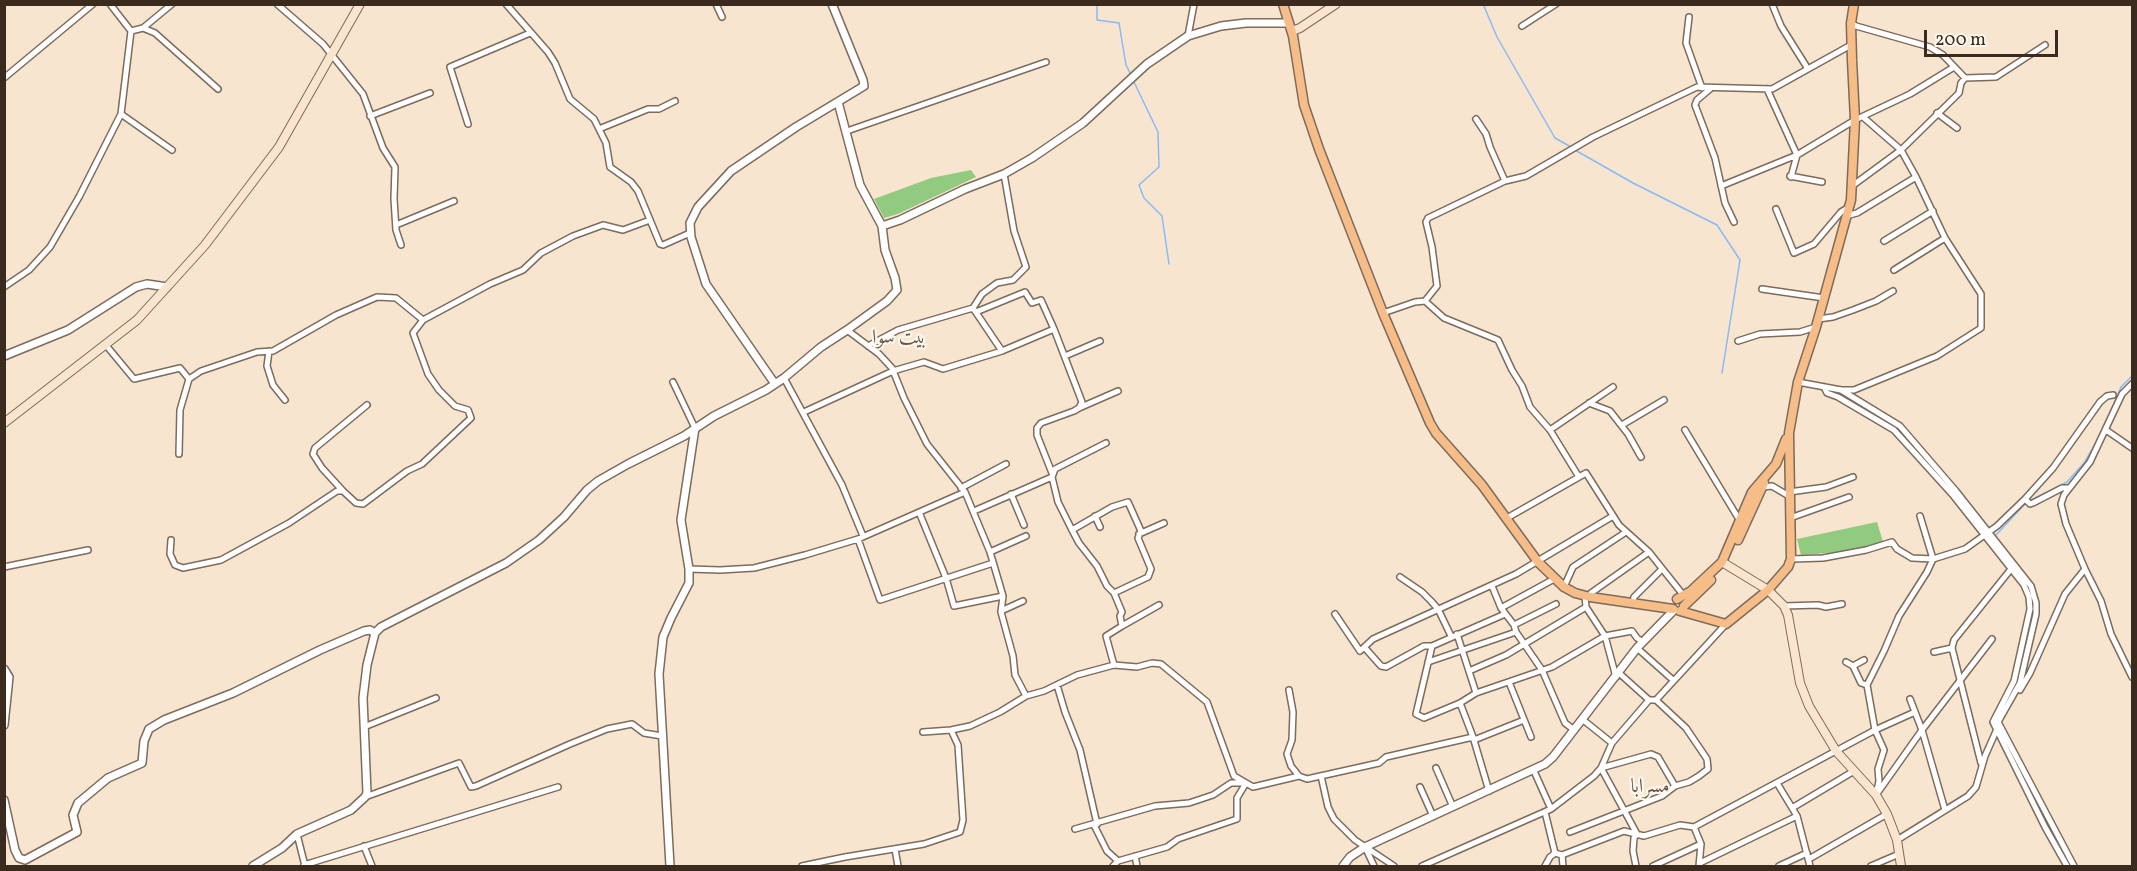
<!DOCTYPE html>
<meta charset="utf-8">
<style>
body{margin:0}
#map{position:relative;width:2137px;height:871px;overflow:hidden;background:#f7e5cf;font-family:Vollkorn,serif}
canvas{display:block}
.frame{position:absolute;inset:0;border:6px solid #3b2a1e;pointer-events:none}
.scale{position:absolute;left:1924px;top:30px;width:134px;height:27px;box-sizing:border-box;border:3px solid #3b2a1e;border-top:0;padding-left:8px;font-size:18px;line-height:21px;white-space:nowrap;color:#3b2a1e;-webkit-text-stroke:4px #fbf7ec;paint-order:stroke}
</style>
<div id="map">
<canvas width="2137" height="871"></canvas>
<div class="frame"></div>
<div class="scale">200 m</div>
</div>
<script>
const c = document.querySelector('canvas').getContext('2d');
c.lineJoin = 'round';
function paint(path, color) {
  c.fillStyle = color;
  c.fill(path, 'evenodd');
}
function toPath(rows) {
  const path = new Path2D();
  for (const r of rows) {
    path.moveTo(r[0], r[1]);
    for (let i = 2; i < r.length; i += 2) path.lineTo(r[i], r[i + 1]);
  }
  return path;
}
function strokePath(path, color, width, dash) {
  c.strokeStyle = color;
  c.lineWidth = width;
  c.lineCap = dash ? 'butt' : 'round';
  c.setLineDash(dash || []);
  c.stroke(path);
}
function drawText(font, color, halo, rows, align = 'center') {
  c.font = font + ' Vollkorn,Amiri,serif';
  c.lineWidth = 4.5;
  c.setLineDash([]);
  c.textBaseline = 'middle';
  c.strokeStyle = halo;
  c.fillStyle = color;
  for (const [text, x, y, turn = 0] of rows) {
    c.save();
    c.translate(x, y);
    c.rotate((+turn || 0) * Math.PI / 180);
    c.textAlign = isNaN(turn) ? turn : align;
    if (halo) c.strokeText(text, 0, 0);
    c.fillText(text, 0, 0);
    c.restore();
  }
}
paint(toPath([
 [971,170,976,177,898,214,884,218,874,199,931,178],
 [1877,522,1883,542,1863,548,1828,553,1801,555,1797,539]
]), '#91cb7f');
strokePath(toPath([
 [1097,4,1097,20,1119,23,1126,65,1131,75],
 [1483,4,1497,37,1555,138,1571,147],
 [1133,80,1158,132,1159,167,1139,185,1144,198,1162,216,1169,264],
 [1575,150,1633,183,1717,225,1740,260,1722,373],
 [1833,392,1895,426,1925,460],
 [2031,500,2067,482,2084,463,2099,438,2121,387,2132,376],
 [1996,535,2025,504],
 [2020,670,2032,618,2033,601],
 [2017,765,2057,843],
 [2063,853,2071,866]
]), '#88bbf6', 1.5);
const minor = toPath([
 [110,4,131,31],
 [277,4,323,44,363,94,383,148,395,167,394,199,396,230,401,245],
 [506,4,548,52,555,63,570,99,594,119,606,143,610,167,631,182,638,191,660,244,663,245,690,233],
 [716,4,722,17],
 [1772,4,1781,26,1808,69],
 [1689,17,1686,43,1702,88],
 [1851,23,1856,26,1930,47,1943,55,1965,78],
 [1522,26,1556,4],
 [143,28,155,33,218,89],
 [1188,36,1194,4],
 [4,78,93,4],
 [1710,89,1697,100,1695,105,1715,158,1725,203,1734,222],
 [1767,89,1797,155,1791,177],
 [1937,113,1957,128],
 [121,114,172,150],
 [370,116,430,93],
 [1476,119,1486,134,1490,147,1505,181],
 [468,124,450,67,530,33],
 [599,129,648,109,659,109,675,101],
 [847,131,1046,62],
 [1790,176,1822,182],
 [1721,186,1797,155,1855,120,1910,94,1954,67],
 [1852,186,1901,150,1959,93,1961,83,1965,78,1996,77,2045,45],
 [1776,209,1794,253,1814,244,1841,212,1849,207],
 [1846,216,1857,213,1916,177],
 [396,225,454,201],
 [1884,241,1933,211],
 [1894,270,1945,238],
 [4,287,29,270,50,247,79,197,121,114,131,31,143,28,172,4],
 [1762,289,1824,298],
 [1425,301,1444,318,1498,340,1512,370,1522,386,1530,407,1550,430,1579,477,1507,518],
 [973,308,982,294,997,283,1013,280,1026,267,1014,231,1004,174],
 [976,312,1025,292,1032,303,1041,300,1054,329],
 [1383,313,1415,302,1425,301,1437,286,1432,247,1426,222,1428,218,1505,181,1526,176,1593,137,1697,87,1772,89,1851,45],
 [1818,319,1833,317,1853,310,1876,301,1893,291],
 [847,330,879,354,892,368,904,398,927,444,965,492,990,552,1003,596,1001,612,1013,656,1015,675,1026,696],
 [1738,341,1760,334,1800,332,1816,327],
 [105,344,134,379,180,368,189,379],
 [868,346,898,330,973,308,1002,351,1054,329,1082,402,1079,408,1074,411,1041,423,1037,428,1037,435,1052,473],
 [269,351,267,366,273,385,285,400],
 [1065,356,1100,341],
 [784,378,842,485,863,536],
 [673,382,695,428],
 [1798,382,1841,390,1854,390,1937,356,1981,328,1981,294,1945,238,1916,177,1901,150,1863,117],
 [1824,387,1827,393,1838,397,1894,430,1952,494,2024,585,2029,597,2030,609,2014,681,1993,722,2045,827,2067,866],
 [1841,390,1900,426,1956,491,2031,586,2036,603,2036,614,2020,683,1998,722,2074,866],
 [1589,403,1610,411,1628,434,1641,457],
 [1079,408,1118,391],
 [804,412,893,371,924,362,943,369,1002,351],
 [1622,425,1664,400],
 [1550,430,1613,387],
 [1685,430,1740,521],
 [2106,430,2132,448],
 [1106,443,1055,469,1052,477,1058,502,1072,530,1079,543,1097,566,1107,586,1114,593,1122,612,1120,616,1122,626,1106,636,1114,665],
 [179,454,180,410,189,379,201,371,257,352,273,351,336,315,377,297,396,298,423,320,490,284,523,270,541,253,573,236,603,225,623,230,650,220],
 [1579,477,1586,473,1619,525,1649,552,1684,596],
 [1763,487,1772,486,1789,496],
 [961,488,1006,464],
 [343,491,322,468,313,454,315,448,367,405],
 [1789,492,1826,487,1853,477],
 [1011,494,1024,525],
 [2025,499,2030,504,2033,503,2062,488,2068,488],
 [974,511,1052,477],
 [919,512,946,578,954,606,1003,596],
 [1095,516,1100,527],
 [1920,516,1933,559,1927,572,1899,616,1884,651,1867,685,1875,730,1884,750,1878,769,1879,781,1876,795,1922,730,1992,639],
 [1790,518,1849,497],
 [1072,530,1112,507,1128,502,1141,531,1138,538,1151,569,1148,577,1114,593],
 [1139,534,1164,523],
 [858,539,880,600,993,563],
 [171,540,170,554,175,565,183,568,221,560,289,523,337,491,343,491,356,503,363,504,407,471,422,464,471,418,468,410,455,406,439,390,428,374,413,333,423,320],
 [990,552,1026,536],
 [1791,559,1823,558,1866,550,1892,542,1897,549,1912,558,1933,559,1965,549,1997,526,2025,499,2053,468,2100,402,2107,396,2113,395],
 [4,567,88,550],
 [689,569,720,570,754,568,805,555,858,539,965,492],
 [2085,569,2101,601,2111,634,2132,677],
 [1400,577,1422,592,1431,601,1438,609,1451,636],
 [1492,586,1501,608,1514,625,1516,632,1542,670,1565,723,1573,729],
 [1564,587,1573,567,1626,532],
 [1585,596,1586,607,1605,636,1616,677],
 [1590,597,1591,593,1649,552],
 [1633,603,1634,597,1662,569],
 [1784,606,1818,605,1826,607,1842,604],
 [1501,608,1554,579],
 [1001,611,1023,601],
 [1335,614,1360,651,1373,639,1516,574,1613,516],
 [1505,614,1432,646,1416,714,1424,718,1460,703,1476,693,1552,667,1605,636,1632,631,1637,638,1643,642],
 [1514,625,1556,604],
 [1122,626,1159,605],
 [1457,634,1476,693],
 [1365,648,1381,666,1386,667,1424,646,1432,646],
 [1637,648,1673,680],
 [1934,652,1952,648],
 [1428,662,1516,632],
 [1846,662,1853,666,1861,683,1867,685],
 [1853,666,1864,660],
 [1469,671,1506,655,1586,607],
 [1619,673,1649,700],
 [1509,682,1531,737],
 [1057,685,1065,712,1080,750,1097,824],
 [1289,690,1293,712,1292,740,1287,754,1291,766,1299,776,1307,779,1379,763,1386,757,1473,737],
 [2020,690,2030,673,2065,594,2085,569,2066,524,2061,504,2064,495,2090,462,2122,394,2132,384],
 [1910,699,1922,730,1945,810],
 [1460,703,1473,737,1489,791],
 [1582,719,1612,743],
 [364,727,436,698],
 [923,732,951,730,970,726,1000,712,1026,696,1044,691,1077,675,1114,665,1137,667,1152,663,1161,664,1207,702,1234,776,1253,787,1299,776],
 [1474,740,1524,720],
 [1981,763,1952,648,1954,640,2011,569],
 [1436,768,1453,807],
 [1534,771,1551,809],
 [1321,776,1328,807,1334,819,1355,840,1394,866],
 [1777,783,1797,816,1810,866],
 [1420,787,1433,816],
 [365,797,459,763,471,787,476,786,570,744,607,729,632,724,644,733,662,736],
 [1792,808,1854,771],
 [1545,812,1555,853],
 [1094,825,1107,851,1118,861],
 [1694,827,1701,844,1699,866],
 [1075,829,1155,806,1189,803,1213,795,1231,783,1246,783,1237,798,1237,819,1178,839,1167,847,1118,861,1113,866],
 [1570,832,1662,796,1675,786,1689,782,1699,776,1708,769,1707,759,1686,728,1656,700],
 [297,834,305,866],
 [1897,840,1968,796,1976,787,1985,756,1997,729],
 [364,846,372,866],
 [895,849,898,866],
 [1366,849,1374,866],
 [1562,855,1563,866],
 [1135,856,1137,866],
 [1809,859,1887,814],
 [1700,863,1797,816],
 [304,865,558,787],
 [802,866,845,857,924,844,960,832,963,820,958,745,951,730],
 [1422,866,1551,809,1594,776,1601,768,1612,743,1649,700,1656,700,1726,624],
 [1545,866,1550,857,1555,853,1562,855,1624,831,1644,836,1680,825,1694,827,1875,730,1915,712],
 [1636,866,1633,851,1634,838,1637,834,1601,768,1651,754,1658,757,1675,786],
 [1653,866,1701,844],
 [1779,866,1807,853],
 [1871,866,1899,854]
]);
const tertiary = toPath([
 [882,226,900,220,965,189,1004,174,1032,158,1083,123,1147,64,1188,36,1221,26,1246,23,1289,23],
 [4,356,68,330,136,287,147,284,167,287],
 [775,384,706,284,691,237,690,223,698,207,731,171,796,127,864,86,863,80,832,4],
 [4,669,9,677,4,725],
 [4,800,15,850,19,858,25,860,77,832,73,815,78,803,108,778,142,763,144,741,149,729,164,720,233,693,320,650,364,631,370,630,375,633],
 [253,866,282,848,297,834,351,810,365,797,367,793,363,698,367,665,375,633,381,627,506,563,539,540,564,517,587,490,598,481,628,464,684,436,714,416,766,390,784,378,821,347,847,330,887,301,897,290,895,278,885,250,882,226,860,185,838,102],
 [670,866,659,674,663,637,671,618,689,583,689,569,681,520,695,428],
 [1343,866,1350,857,1365,847,1545,764,1553,757,1637,648,1674,610]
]);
const secondary = toPath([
 [1292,31,1300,28,1336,4],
 [4,423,137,320,205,245,279,147,360,4],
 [1722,562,1768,590,1784,606,1788,615,1800,683,1809,706,1836,751,1876,795,1887,814,1897,840,1901,866]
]);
const primary = toPath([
 [1283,4,1293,36,1304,105,1319,149,1383,313,1430,423,1436,433,1482,485,1538,562,1564,587,1575,593,1590,597,1673,609],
 [1738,540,1764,483],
 [1677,599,1691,591,1722,562,1752,492,1776,464,1786,439],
 [1684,606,1711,580],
 [1680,611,1726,624,1768,590,1788,567,1791,559,1789,433,1798,382,1816,327,1851,200,1855,120,1852,60,1851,23,1854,4]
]);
strokePath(minor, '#7d6b5c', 8);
strokePath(tertiary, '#7d6b5c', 10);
strokePath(secondary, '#7d6b5c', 10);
strokePath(primary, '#7d6b5c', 11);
strokePath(minor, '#fff', 5);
strokePath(tertiary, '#fff', 7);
strokePath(secondary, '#fce5cf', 8);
strokePath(primary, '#f7bd88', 8);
drawText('20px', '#6d5243', '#fbf7ec', [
 ["بيت سوا",899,339],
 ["مسرابا",1650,788]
]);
</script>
